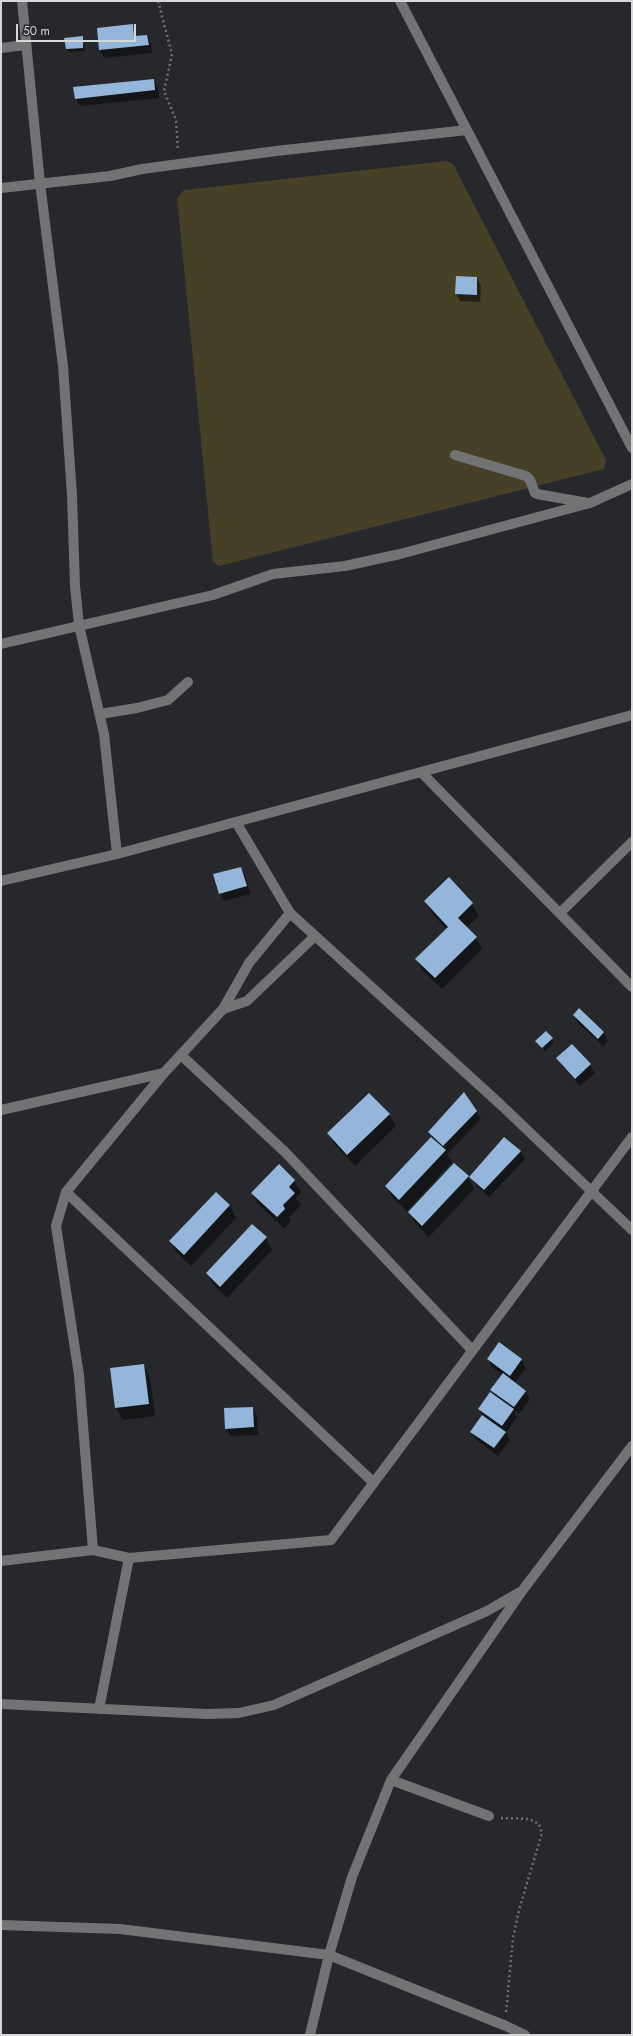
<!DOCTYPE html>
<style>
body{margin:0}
#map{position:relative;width:633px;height:2036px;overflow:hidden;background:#26282b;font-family:Jost,sans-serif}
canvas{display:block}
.frame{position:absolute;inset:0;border:2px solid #d6d7d9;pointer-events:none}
.scale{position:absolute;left:16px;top:24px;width:120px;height:18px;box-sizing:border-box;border:2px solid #d6d7d9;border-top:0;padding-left:5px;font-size:12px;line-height:14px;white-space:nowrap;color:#d6d7d9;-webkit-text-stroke:3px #26282b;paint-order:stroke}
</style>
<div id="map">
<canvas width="633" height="2036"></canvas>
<div class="frame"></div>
<div class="scale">50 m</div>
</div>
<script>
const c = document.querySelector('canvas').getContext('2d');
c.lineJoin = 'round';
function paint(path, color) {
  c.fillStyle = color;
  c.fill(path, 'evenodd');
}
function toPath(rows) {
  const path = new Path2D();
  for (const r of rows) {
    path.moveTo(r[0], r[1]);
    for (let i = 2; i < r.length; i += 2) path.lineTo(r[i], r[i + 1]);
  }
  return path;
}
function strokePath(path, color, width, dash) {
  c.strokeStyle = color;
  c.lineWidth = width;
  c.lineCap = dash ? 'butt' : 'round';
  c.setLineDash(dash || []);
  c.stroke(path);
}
paint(toPath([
 [446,161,453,164,606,460,604,469,219,566,213,562,177,198,184,190]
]), '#454026');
paint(toPath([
 [132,25,137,37,147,36,151,44,152,53,104,58,100,50],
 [82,37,85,51,69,52,67,49],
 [153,80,158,88,159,98,80,106,76,99],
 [477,278,481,286,480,302,460,301,456,293],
 [241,868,245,876,251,894,224,901,220,894,215,875],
 [449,879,472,904,479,916,466,928,476,938,482,949,442,989,423,971,417,960,447,930,432,913,425,901],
 [579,1009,604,1033,608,1041,603,1046,578,1023,574,1015],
 [546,1032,554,1042,545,1051,537,1041],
 [572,1045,590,1065,595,1073,580,1086,562,1066,558,1058],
 [369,1094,389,1115,396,1126,355,1166,335,1145,328,1133],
 [476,1111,481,1119,447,1154,452,1162,407,1211,393,1198,386,1186,432,1137,430,1132],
 [504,1138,521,1152,525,1159,489,1197,475,1184,471,1177],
 [279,1166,294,1181,301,1192,296,1198,301,1205,289,1217,291,1221,284,1228,259,1205,252,1193],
 [468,1177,474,1189,429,1237,416,1224,409,1212],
 [216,1193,230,1206,236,1218,191,1266,177,1253,171,1241],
 [266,1238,272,1250,227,1298,214,1285,207,1273],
 [488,1359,521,1360,526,1368,514,1383,525,1391,530,1399,519,1414,513,1410,517,1417,506,1433,510,1440,498,1456,476,1439,471,1432,483,1416,479,1409,496,1398,492,1390,503,1375,492,1367],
 [144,1365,150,1377,155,1416,123,1420,116,1408,111,1369],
 [253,1408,257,1416,258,1435,231,1436,226,1429]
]), '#0007');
paint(toPath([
 [133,24,134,36,147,35,149,45,99,50,97,28],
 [83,36,83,48,66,49,64,38],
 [154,79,155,90,75,99,73,87],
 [456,276,477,277,477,295,455,294],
 [241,867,247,886,219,894,213,874],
 [449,877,473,903,458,918,477,937,435,978,415,959,448,927,424,901],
 [579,1008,604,1032,598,1039,573,1015],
 [546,1031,553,1038,542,1048,535,1041],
 [572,1044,591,1064,575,1079,556,1058],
 [464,1092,477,1111,443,1146,428,1132],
 [369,1093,390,1114,347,1155,327,1133],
 [431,1137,446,1150,399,1200,385,1186],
 [504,1137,521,1151,484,1190,469,1177],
 [454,1163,469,1176,422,1226,408,1212],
 [279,1164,295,1180,289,1187,295,1193,283,1205,285,1209,277,1217,251,1193],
 [216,1192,230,1205,184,1255,169,1241],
 [252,1224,267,1237,220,1287,206,1273],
 [499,1342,522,1359,510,1376,487,1359],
 [144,1364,149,1404,115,1408,110,1368],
 [503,1373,526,1391,514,1407,490,1390],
 [490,1392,514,1409,502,1426,478,1409],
 [253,1407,254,1427,225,1429,224,1408],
 [482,1415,506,1432,494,1448,470,1432]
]), '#95b6db');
strokePath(toPath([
 [158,1,172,54,164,91,176,120,178,151],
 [501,1818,529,1819,539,1824,542,1833,519,1910,513,1938,506,2013]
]), '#6f7073', 2.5, [2, 3]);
strokePath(toPath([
 [22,1,40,183,63,366,72,495,75,586,79,625,104,734,117,854],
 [400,1,632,448],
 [1,48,26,45],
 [1,188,110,176,142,169,276,151,467,130],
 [455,455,526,476,530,480,535,493,537,494,588,503],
 [1,644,213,595,273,574,345,566,400,554,590,503,632,484],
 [100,714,137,708,168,700,188,682],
 [421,772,632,987],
 [236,822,290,913,500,1104,632,1230],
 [1,881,117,854,632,715],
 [560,913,632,842],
 [223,1009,247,1001,315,936],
 [181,1055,285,1152,472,1350],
 [1,1110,164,1073],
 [66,1192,374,1483],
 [93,1550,79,1375,56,1226,66,1192,164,1073,223,1009,249,963,290,913],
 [1,1561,93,1550,129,1558,331,1540,632,1137],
 [1,1704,207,1714,239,1713,274,1705,487,1611,518,1593],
 [99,1709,129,1558],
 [391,1780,489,1816],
 [1,1925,120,1929,329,1955,506,2026,525,2035],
 [310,2035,329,1955,352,1877,391,1780,522,1591,632,1446]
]), '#727375', 10);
</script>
